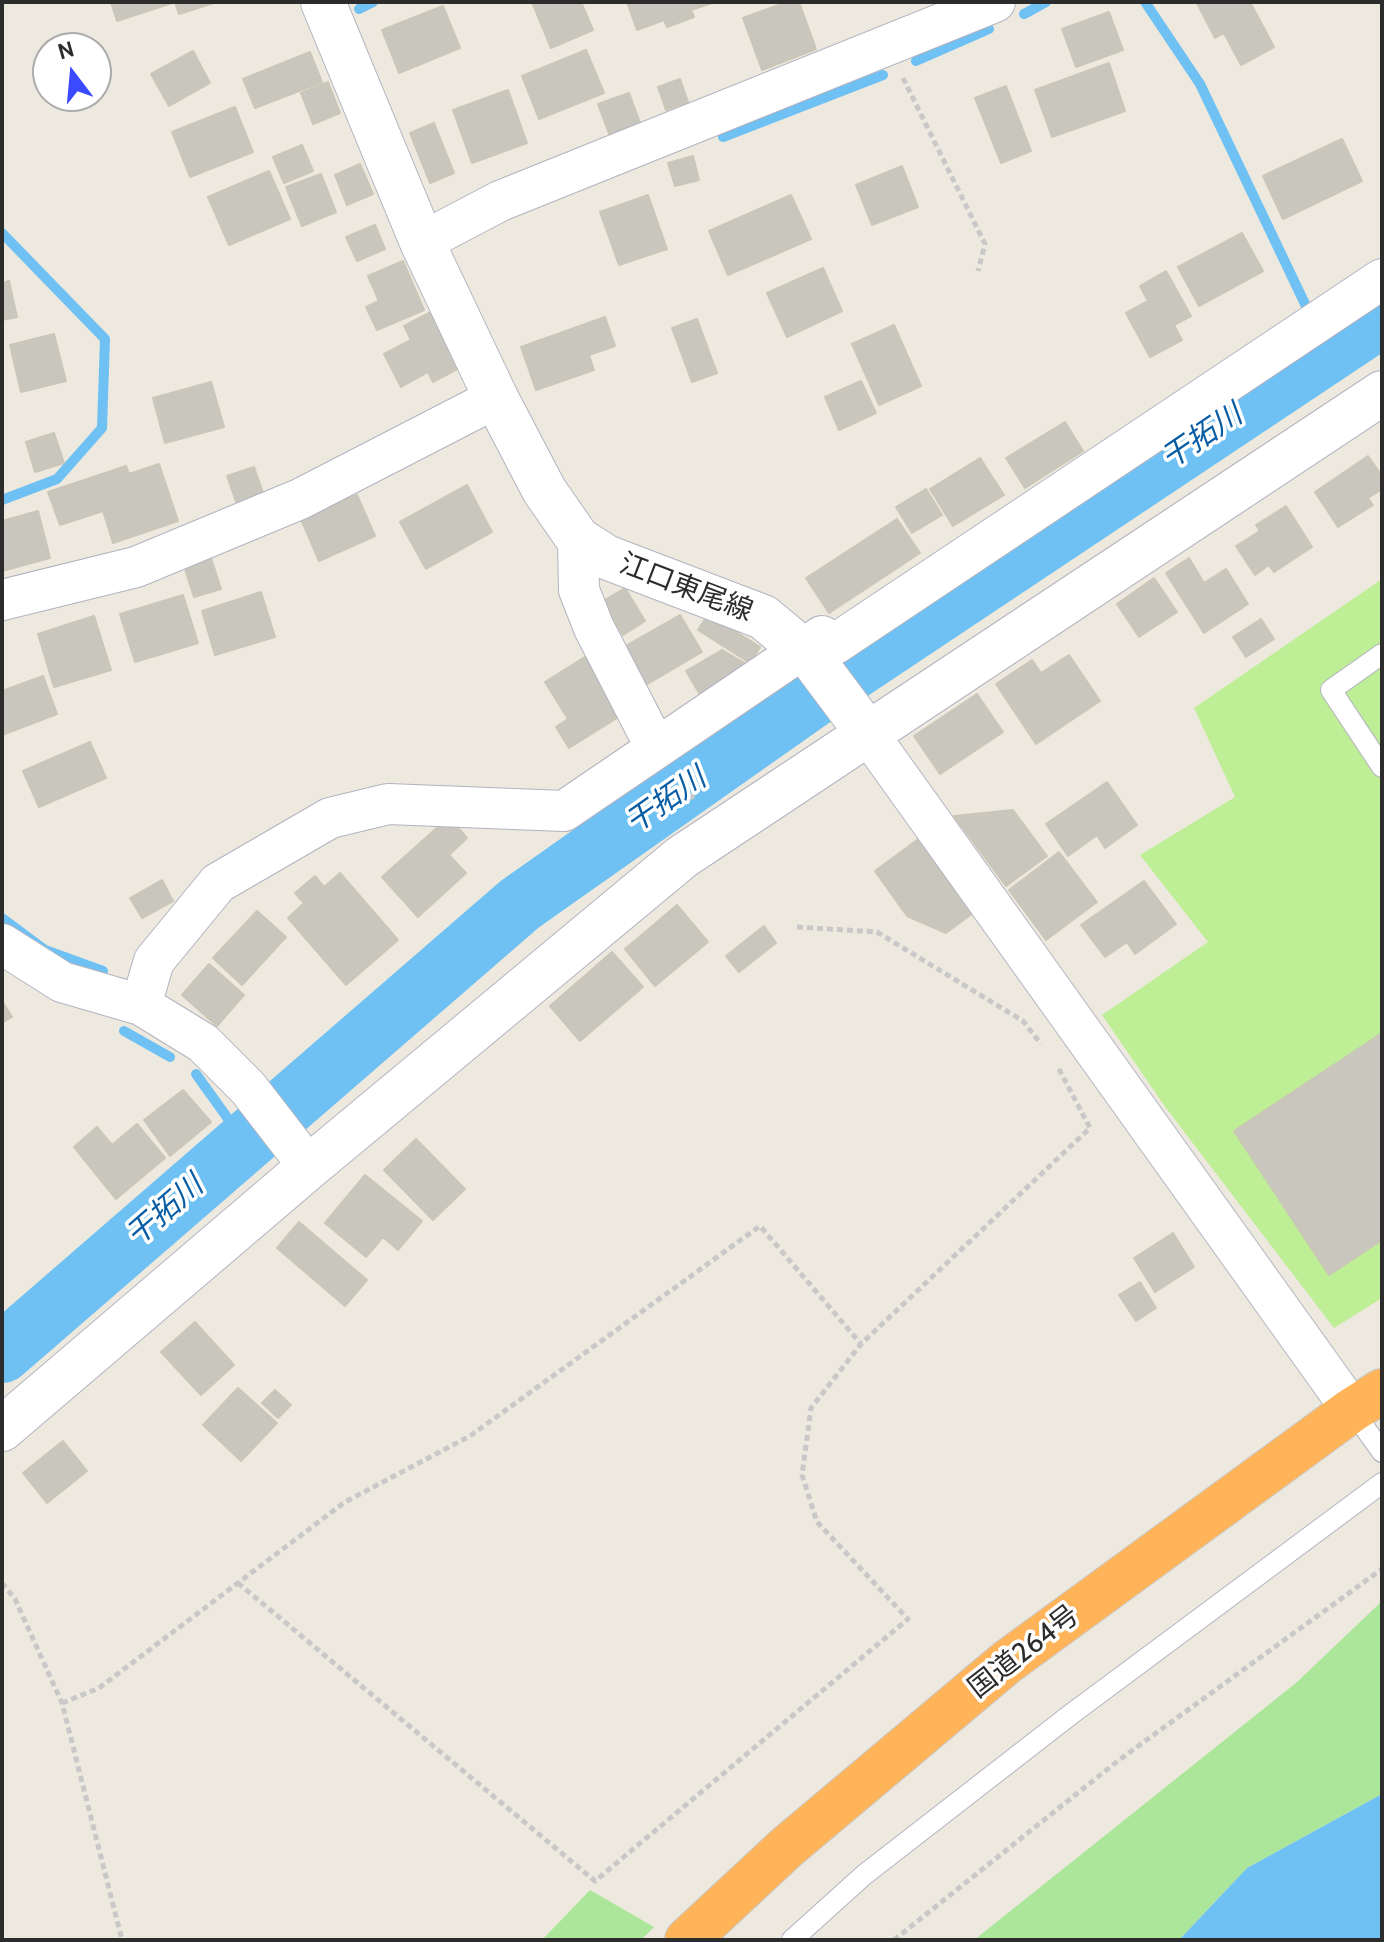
<!DOCTYPE html>
<meta charset="utf-8">
<style>
body{margin:0}
#map{position:relative;width:1384px;height:1942px;overflow:hidden;background:#eee9df;font-family:Cabin,sans-serif}
canvas{display:block}
.frame{position:absolute;inset:0;border:4px solid #2c2c2c;pointer-events:none}
.north{position:absolute;left:32px;top:32px;width:80px;height:80px;box-sizing:border-box;background:#fff;border:2px solid #ababab;border-radius:50%;rotate:344deg;font-size:22px;font-weight:700;line-height:32px;text-align:center;color:#2c2c2c}
.north::after{content:'';display:block;margin:auto;width:28px;height:36px;background:#3b49ff;clip-path:polygon(50% 0,100% 100%,50% 72%,0 100%)}
</style>
<div id="map">
<canvas width="1384" height="1942"></canvas>
<div class="frame"></div>
<div class="north">N</div>
</div>
<script>
const c = document.querySelector('canvas').getContext('2d');
c.lineJoin = 'round';
function paint(path, color) {
  c.fillStyle = color;
  c.fill(path, 'evenodd');
}
function toPath(rows) {
  const path = new Path2D();
  for (const r of rows) {
    path.moveTo(r[0], r[1]);
    for (let i = 2; i < r.length; i += 2) path.lineTo(r[i], r[i + 1]);
  }
  return path;
}
function strokePath(path, color, width, dash) {
  c.strokeStyle = color;
  c.lineWidth = width;
  c.lineCap = dash ? 'butt' : 'round';
  c.setLineDash(dash || []);
  c.stroke(path);
}
function drawText(font, color, halo, rows, align = 'center') {
  c.font = font + ' Cabin,"Noto Sans JP",sans-serif';
  c.lineWidth = 7;
  c.setLineDash([]);
  c.textBaseline = 'middle';
  c.strokeStyle = halo;
  c.fillStyle = color;
  for (const [text, x, y, turn = 0] of rows) {
    c.save();
    c.translate(x, y);
    c.rotate((+turn || 0) * Math.PI / 180);
    c.textAlign = isNaN(turn) ? turn : align;
    if (halo) c.strokeText(text, 0, 0);
    c.fillText(text, 0, 0);
    c.restore();
  }
}
paint(toPath([
 [1382,1601,1382,1794,1247,1868,1179,1940,974,1940,1296,1683],
 [590,1890,654,1927,641,1940,542,1940]
]), '#abe69a');
paint(toPath([
 [1382,579,1382,1298,1334,1328,1166,1108,1102,1015,1208,942,1140,855,1235,797,1194,708]
]), '#beee95');
paint(toPath([
 [1382,1794,1382,1940,1179,1940,1247,1868]
]), '#6fc1f3');
strokePath(toPath([
 [1145,2,1200,84,1306,306],
 [359,9,373,2],
 [1024,14,1046,2],
 [916,61,989,29],
 [723,137,883,75],
 [2,233,105,339,102,428,57,479,2,500],
 [2,918,45,950,103,971],
 [124,1031,170,1057],
 [196,1074,244,1141]
]), '#6fc1f3', 10);
strokePath(toPath([
 [2,1353,520,904,845,675,1382,317]
]), '#6fc1f3', 60);
const building = toPath([
 [111,2,172,2,172,3,117,21,111,2],
 [175,2,217,2,179,14,175,2],
 [532,2,581,2,593,30,551,48,532,2],
 [627,2,715,2,691,10,694,17,667,27,664,20,637,30,627,2],
 [787,2,799,2,816,49,762,70,743,18,787,2],
 [1250,2,1274,47,1241,65,1224,33,1215,38,1197,3,1250,2],
 [443,6,460,48,399,73,382,30,443,6],
 [1109,12,1123,50,1076,67,1062,29,1109,12],
 [586,50,604,93,539,119,522,76,586,50],
 [193,51,210,83,169,106,151,74,193,51],
 [310,52,322,82,255,108,243,79,310,52],
 [1109,63,1125,111,1052,137,1035,90,1109,63],
 [680,79,688,102,666,110,658,87,680,79],
 [328,82,340,113,313,124,301,93,328,82],
 [1006,86,1031,151,1001,163,975,98,1006,86],
 [508,90,527,143,472,163,453,110,508,90],
 [629,93,642,128,611,139,598,104,629,93],
 [235,107,253,152,190,177,172,132,235,107],
 [434,123,454,173,430,183,410,133,434,123],
 [1342,139,1362,181,1283,219,1263,176,1342,139],
 [302,145,313,171,284,183,273,157,302,145],
 [693,156,699,180,675,186,668,163,693,156],
 [360,164,373,194,347,205,335,175,360,164],
 [902,166,918,207,872,225,856,185,902,166],
 [269,171,290,219,229,245,208,197,269,171],
 [321,174,336,212,302,226,286,187,321,174],
 [648,195,667,249,619,265,600,212,648,195],
 [791,195,811,239,728,275,709,231,791,195],
 [375,225,385,249,357,261,346,237,375,225],
 [1242,233,1263,271,1199,306,1178,267,1242,233],
 [403,261,424,310,377,330,366,307,379,301,368,276,403,261],
 [823,268,842,311,787,337,767,293,823,268],
 [1166,271,1191,316,1174,325,1182,340,1150,357,1126,313,1148,301,1140,286,1166,271],
 [9,281,17,317,2,320,2,283,9,281],
 [433,311,461,367,433,382,428,372,401,387,384,354,411,340,404,326,433,311],
 [605,317,615,346,589,355,594,370,536,390,521,347,605,317],
 [697,319,717,373,692,382,672,328,697,319],
 [894,325,921,386,879,405,852,344,894,325],
 [54,334,66,381,21,392,10,345,54,334],
 [861,381,876,413,839,430,825,397,861,381],
 [211,382,224,427,165,443,153,398,211,382],
 [1065,422,1083,451,1025,488,1006,458,1065,422],
 [54,433,64,463,35,472,26,442,54,433],
 [1368,456,1382,476,1382,489,1368,498,1373,505,1338,527,1315,492,1368,456],
 [980,458,1004,495,953,526,930,489,980,458],
 [159,464,178,521,113,543,103,511,60,525,48,492,126,466,129,474,159,464],
 [254,467,264,496,237,504,227,476,254,467],
 [467,485,492,532,426,569,400,522,467,485],
 [926,489,942,515,912,533,896,507,926,489],
 [357,495,375,536,319,561,301,519,357,495],
 [1286,506,1312,547,1274,572,1269,565,1255,575,1236,546,1260,531,1256,525,1286,506],
 [38,511,50,558,2,571,2,521,38,511],
 [897,519,920,553,829,613,806,578,897,519],
 [211,558,221,589,194,597,184,566,211,558],
 [1189,558,1204,583,1226,569,1248,604,1204,633,1166,573,1189,558],
 [1154,578,1177,612,1139,637,1117,604,1154,578],
 [625,588,645,621,623,635,603,601,625,588],
 [261,592,275,637,215,655,202,611,261,592],
 [183,595,198,643,135,662,120,614,183,595],
 [708,614,760,647,750,663,698,630,708,614],
 [680,615,702,652,644,686,622,648,680,615],
 [94,616,111,670,54,687,38,634,94,616],
 [1261,619,1274,639,1246,657,1233,637,1261,619],
 [722,650,753,668,702,698,686,671,722,650],
 [588,655,625,713,569,748,556,727,568,719,545,682,588,655],
 [1069,655,1100,701,1036,744,996,684,1032,660,1041,673,1069,655],
 [43,676,57,714,2,735,2,691,43,676],
 [977,694,1003,732,940,774,914,736,977,694],
 [90,742,106,778,39,807,23,771,90,742],
 [1107,782,1137,825,1105,848,1097,835,1068,856,1046,824,1107,782],
 [1013,810,1047,856,1006,886,954,816,1013,810],
 [449,817,467,838,449,855,466,873,418,917,382,877,449,817],
 [917,840,973,913,946,933,907,916,875,871,917,840],
 [1059,852,1097,902,1046,940,1009,890,1059,852],
 [340,873,398,940,346,985,288,918,304,903,295,893,315,876,324,887,340,873],
 [162,880,173,901,142,918,130,898,162,880],
 [1144,881,1176,924,1135,954,1127,942,1105,957,1081,925,1144,881],
 [677,905,708,942,655,986,625,949,677,905],
 [257,911,286,937,242,985,213,958,257,911],
 [764,926,776,943,739,972,726,956,764,926],
 [612,952,643,987,580,1041,550,1006,612,952],
 [209,964,244,995,217,1026,182,995,209,964],
 [2,1001,12,1017,2,1023,2,1001],
 [1382,1033,1382,1240,1329,1275,1234,1131,1382,1033],
 [183,1090,211,1122,170,1156,144,1120,183,1090],
 [137,1124,165,1158,116,1199,74,1147,97,1127,112,1145,137,1124],
 [416,1139,465,1189,433,1220,384,1170,416,1139],
 [365,1175,422,1221,398,1250,383,1237,366,1257,325,1223,365,1175],
 [299,1222,367,1280,345,1306,277,1248,299,1222],
 [1173,1233,1194,1267,1155,1292,1134,1258,1173,1233],
 [1140,1282,1156,1308,1136,1321,1119,1295,1140,1282],
 [195,1322,234,1365,201,1395,161,1352,195,1322],
 [238,1388,277,1423,241,1461,203,1425,238,1388],
 [275,1390,291,1405,278,1418,262,1403,275,1390],
 [63,1441,87,1471,47,1503,23,1473,63,1441]
]);
paint(building, '#c9c7bd');
strokePath(building, '#cac6b8', 2);
const lane = toPath([
 [1382,654,1331,690,1382,767],
 [1352,1410,1382,1452],
 [792,1940,864,1875,1070,1715,1382,1483]
]);
const street = toPath([
 [422,242,500,201,995,2],
 [578,539,579,590,594,628,656,748],
 [2,600,136,567,300,499,496,398],
 [869,735,1352,1410],
 [2,944,62,982,141,1005,203,1043,248,1088,309,1167],
 [141,1005,154,961,218,883,330,818,388,804,564,811,822,636,835,644,1382,279]
]);
const secondary = toPath([
 [323,2,422,242,496,398,544,490,578,539,606,557,763,617,810,656,869,735],
 [2,1429,309,1167,682,857,1382,393]
]);
const highway = toPath([
 [687,1940,787,1847,1007,1662,1352,1410,1382,1391]
]);
strokePath(lane, '#b2b3c0', 22);
strokePath(street, '#b2b3c0', 42);
strokePath(secondary, '#b2b3c0', 46);
strokePath(highway, '#c8c8c8', 46);
strokePath(toPath([
 [903,78,985,244,978,271],
 [678,778,696,802],
 [797,927,877,932,1023,1021,1041,1044],
 [2,1583,15,1599,62,1703,122,1940],
 [238,1583,595,1881,908,1619,817,1522,802,1475,811,1408,861,1344,1090,1128,1059,1069],
 [62,1703,99,1688,345,1502,470,1436,760,1226,861,1344],
 [894,1940,1119,1760,1382,1569]
]), '#c8c8c8', 5, [6, 4]);
strokePath(lane, '#fff', 20);
strokePath(street, '#fff', 40);
strokePath(secondary, '#fff', 44);
strokePath(highway, '#ffb459', 44);
drawText('28px', '#2c2c2c', '#fff', [
 ["江口東尾線",686,588,21],
 ["国道264号",1024,1652,-38]
]);
drawText('italic 30px', '#095da4', '#fff', [
 ["干拓川",1202,437,-34],
 ["干拓川",666,801,-35],
 ["干拓川",165,1211,-41]
]);
</script>
